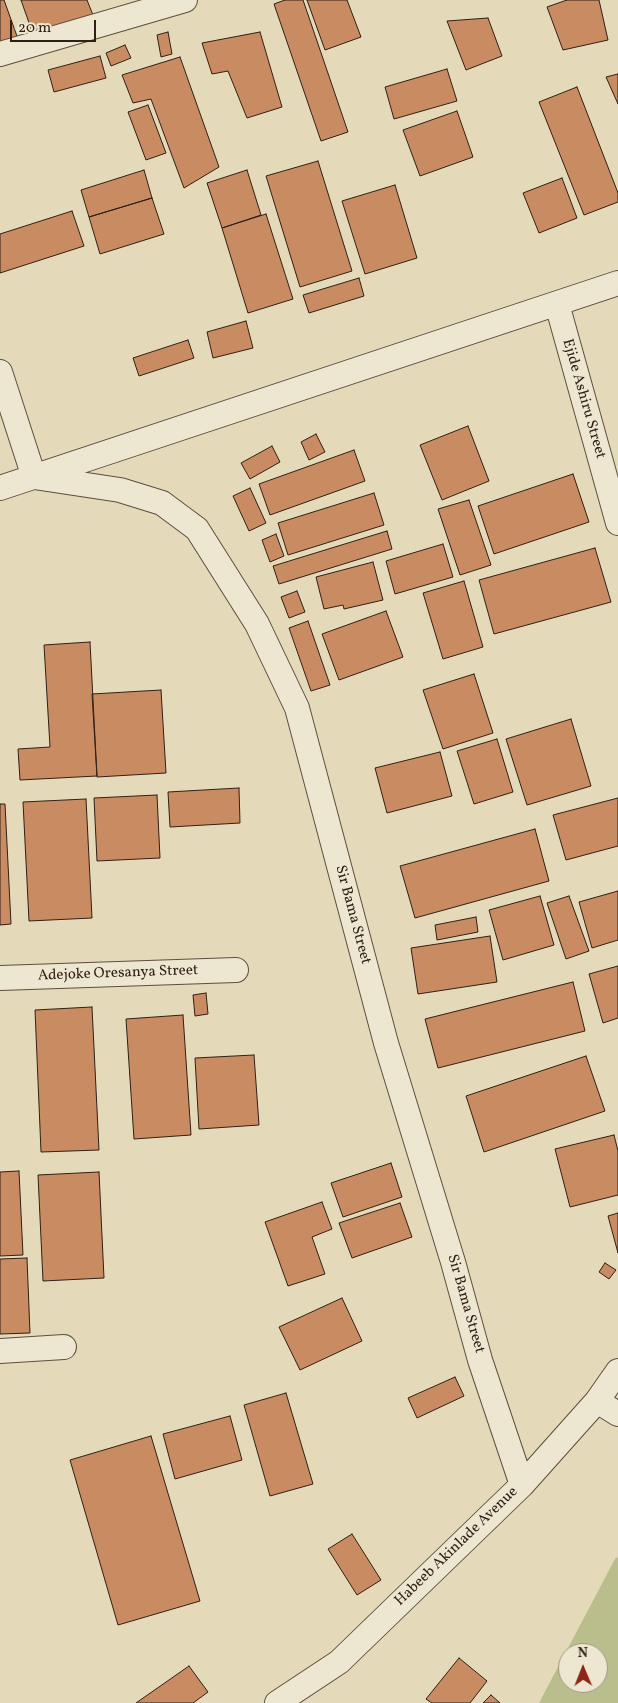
<!DOCTYPE html>
<style>
body{margin:0}
#map{position:relative;width:618px;height:1703px;overflow:hidden;background:#e4daba;font-family:Vollkorn,serif}
canvas{display:block}
.north{position:absolute;left:558px;top:1643px;width:50px;height:50px;box-sizing:border-box;background:#ede7d2;border:1px solid #a19786;border-radius:50%;rotate:359deg;font-size:14px;font-weight:700;line-height:20px;text-align:center;color:#301f14}
.north::after{content:'';display:block;margin:auto;width:18px;height:22px;background:#8f2418;clip-path:polygon(50% 0,100% 100%,50% 72%,0 100%)}
.scale{position:absolute;left:10px;top:20px;width:86px;height:22px;box-sizing:border-box;border:2px solid #301f14;border-top:0;padding-left:6px;font-size:15px;line-height:18px;white-space:nowrap;color:#301f14;-webkit-text-stroke:4px #ede7d2;paint-order:stroke}
</style>
<div id="map">
<canvas width="618" height="1703"></canvas>
<div class="north">N</div>
<div class="scale">20 m</div>
</div>
<script>
const c = document.querySelector('canvas').getContext('2d');
c.lineJoin = 'round';
function paint(path, color) {
  c.fillStyle = color;
  c.fill(path, 'evenodd');
}
function toPath(rows) {
  const path = new Path2D();
  for (const r of rows) {
    path.moveTo(r[0], r[1]);
    for (let i = 2; i < r.length; i += 2) path.lineTo(r[i], r[i + 1]);
  }
  return path;
}
function strokePath(path, color, width, dash) {
  c.strokeStyle = color;
  c.lineWidth = width;
  c.lineCap = dash ? 'butt' : 'round';
  c.setLineDash(dash || []);
  c.stroke(path);
}
function drawText(font, color, halo, rows, align = 'center') {
  c.font = font + ' Vollkorn,serif';
  c.lineWidth = 4.5;
  c.setLineDash([]);
  c.textBaseline = 'middle';
  c.strokeStyle = halo;
  c.fillStyle = color;
  for (const [text, x, y, turn = 0] of rows) {
    c.save();
    c.translate(x, y);
    c.rotate((+turn || 0) * Math.PI / 180);
    c.textAlign = isNaN(turn) ? turn : align;
    if (halo) c.strokeText(text, 0, 0);
    c.fillText(text, 0, 0);
    c.restore();
  }
}
paint(toPath([
 [616,1557,618,1558,618,1703,539,1703],
 [568,1653,598,1653,598,1683,568,1683]
]), '#b9be8c');
const building = toPath([
 [0,0,4,0,18,39,0,45,0,0],
 [21,0,87,0,93,15,34,37,21,0],
 [285,0,303,0,348,132,321,141,274,4,285,0],
 [307,0,347,0,361,37,325,50,307,0],
 [567,0,599,0,608,40,563,50,547,7,567,0],
 [488,18,502,56,466,70,447,21,488,18],
 [168,32,172,54,161,57,157,35,168,32],
 [260,32,282,107,247,118,228,71,212,74,202,43,260,32],
 [125,45,131,58,111,66,106,53,125,45],
 [100,56,106,78,54,92,48,70,100,56],
 [180,57,219,167,184,188,151,99,133,103,122,75,180,57],
 [447,69,457,101,394,119,385,87,447,69],
 [618,74,618,104,606,77,618,74],
 [577,87,618,193,618,202,584,215,539,102,577,87],
 [148,105,166,153,146,160,128,112,148,105],
 [457,111,473,157,420,176,403,130,457,111],
 [318,161,352,271,300,287,266,176,318,161],
 [144,170,152,198,89,217,81,190,144,170],
 [247,170,261,215,222,228,207,183,247,170],
 [562,178,577,218,539,233,523,193,562,178],
 [395,185,417,258,365,274,342,201,395,185],
 [152,198,164,234,100,254,89,217,152,198],
 [72,211,84,246,0,273,0,234,72,211],
 [266,214,293,299,248,313,222,228,266,214],
 [359,278,364,296,309,313,303,295,359,278],
 [246,321,253,348,213,358,207,332,246,321],
 [188,340,194,358,139,376,133,358,188,340],
 [468,426,489,481,442,500,420,445,468,426],
 [316,434,325,452,309,460,301,442,316,434],
 [272,446,280,462,250,479,241,463,272,446],
 [354,450,365,481,270,515,259,484,354,450],
 [573,474,589,522,494,554,478,506,573,474],
 [250,488,266,523,249,531,233,496,250,488],
 [374,493,384,525,288,555,278,523,374,493],
 [469,500,491,565,460,575,438,509,469,500],
 [387,531,392,549,279,584,273,566,387,531],
 [276,534,284,556,270,562,262,540,276,534],
 [443,544,453,577,395,594,386,561,443,544],
 [595,548,611,602,494,634,479,580,595,548],
 [373,562,383,600,344,609,343,605,324,609,316,577,373,562],
 [464,581,483,647,443,659,423,593,464,581],
 [297,591,305,612,289,618,281,597,297,591],
 [386,611,403,657,339,680,322,634,386,611],
 [308,621,330,685,311,691,289,628,308,621],
 [90,642,97,776,20,780,18,749,50,747,44,645,90,642],
 [474,674,493,733,443,749,423,690,474,674],
 [161,690,166,773,97,777,92,694,161,690],
 [571,719,591,786,527,805,506,739,571,719],
 [497,739,513,792,474,804,457,751,497,739],
 [440,752,452,796,387,813,375,768,440,752],
 [239,788,240,823,170,827,168,792,239,788],
 [157,795,160,858,97,861,94,798,157,795],
 [618,798,618,846,566,860,553,815,618,798],
 [86,799,92,918,29,921,23,802,86,799],
 [0,804,5,804,11,924,0,925,0,804],
 [535,829,549,881,415,918,400,866,535,829],
 [618,891,618,940,592,948,579,902,618,891],
 [540,896,554,945,503,960,489,910,540,896],
 [569,896,589,951,566,959,547,903,569,896],
 [476,917,478,932,437,940,435,925,476,917],
 [490,936,497,982,418,994,411,948,490,936],
 [618,966,618,1018,603,1023,589,974,618,966],
 [573,982,585,1031,438,1068,425,1019,573,982],
 [206,993,208,1014,195,1016,193,995,206,993],
 [92,1007,99,1150,41,1152,35,1010,92,1007],
 [183,1015,191,1135,134,1139,126,1019,183,1015],
 [254,1055,259,1125,199,1129,195,1058,254,1055],
 [586,1056,605,1111,484,1152,466,1096,586,1056],
 [614,1135,618,1151,618,1195,570,1207,555,1149,614,1135],
 [391,1163,402,1197,343,1217,331,1183,391,1163],
 [19,1171,23,1255,0,1256,0,1172,19,1171],
 [99,1172,104,1278,43,1281,38,1175,99,1172],
 [322,1202,332,1229,312,1237,325,1274,288,1286,265,1222,322,1202],
 [400,1203,412,1237,352,1258,339,1223,400,1203],
 [618,1213,618,1253,608,1216,618,1213],
 [27,1258,30,1333,0,1334,0,1259,27,1258],
 [605,1263,616,1270,609,1279,599,1272,605,1263],
 [342,1298,362,1341,300,1370,279,1327,342,1298],
 [455,1377,464,1396,417,1418,408,1398,455,1377],
 [286,1393,313,1484,270,1496,244,1405,286,1393],
 [230,1416,242,1460,175,1479,163,1434,230,1416],
 [151,1436,200,1601,118,1625,70,1460,151,1436],
 [352,1534,381,1580,357,1595,328,1549,352,1534],
 [459,1658,487,1681,470,1703,432,1703,426,1699,459,1658],
 [189,1666,208,1692,193,1703,136,1703,189,1666],
 [491,1695,500,1703,483,1703,491,1695]
]);
paint(building, '#c98b62');
strokePath(building, '#301f14', 1);
const minor = toPath([
 [0,54,185,0],
 [557,304,618,523],
 [0,372,34,477,120,490,162,503,197,529,257,624,297,708,386,1043,453,1262,480,1360,522,1485],
 [0,488,618,283],
 [0,978,236,970],
 [0,1351,64,1347],
 [597,1401,618,1414],
 [277,1703,339,1662,522,1485,597,1401,618,1371]
]);
strokePath(minor, '#5d4e3e', 26);
strokePath(minor, '#ede7d2', 24);
drawText('15px', '#301f14', '#ede7d2', [
 ["Ejide Ashiru Street",583,399,74],
 ["Sir Bama Street",352,915,75],
 ["Adejoke Oresanya Street",118,974,-2],
 ["Sir Bama Street",465,1304,74],
 ["Habeeb Akinlade Avenue",457,1547,-44]
]);
</script>
